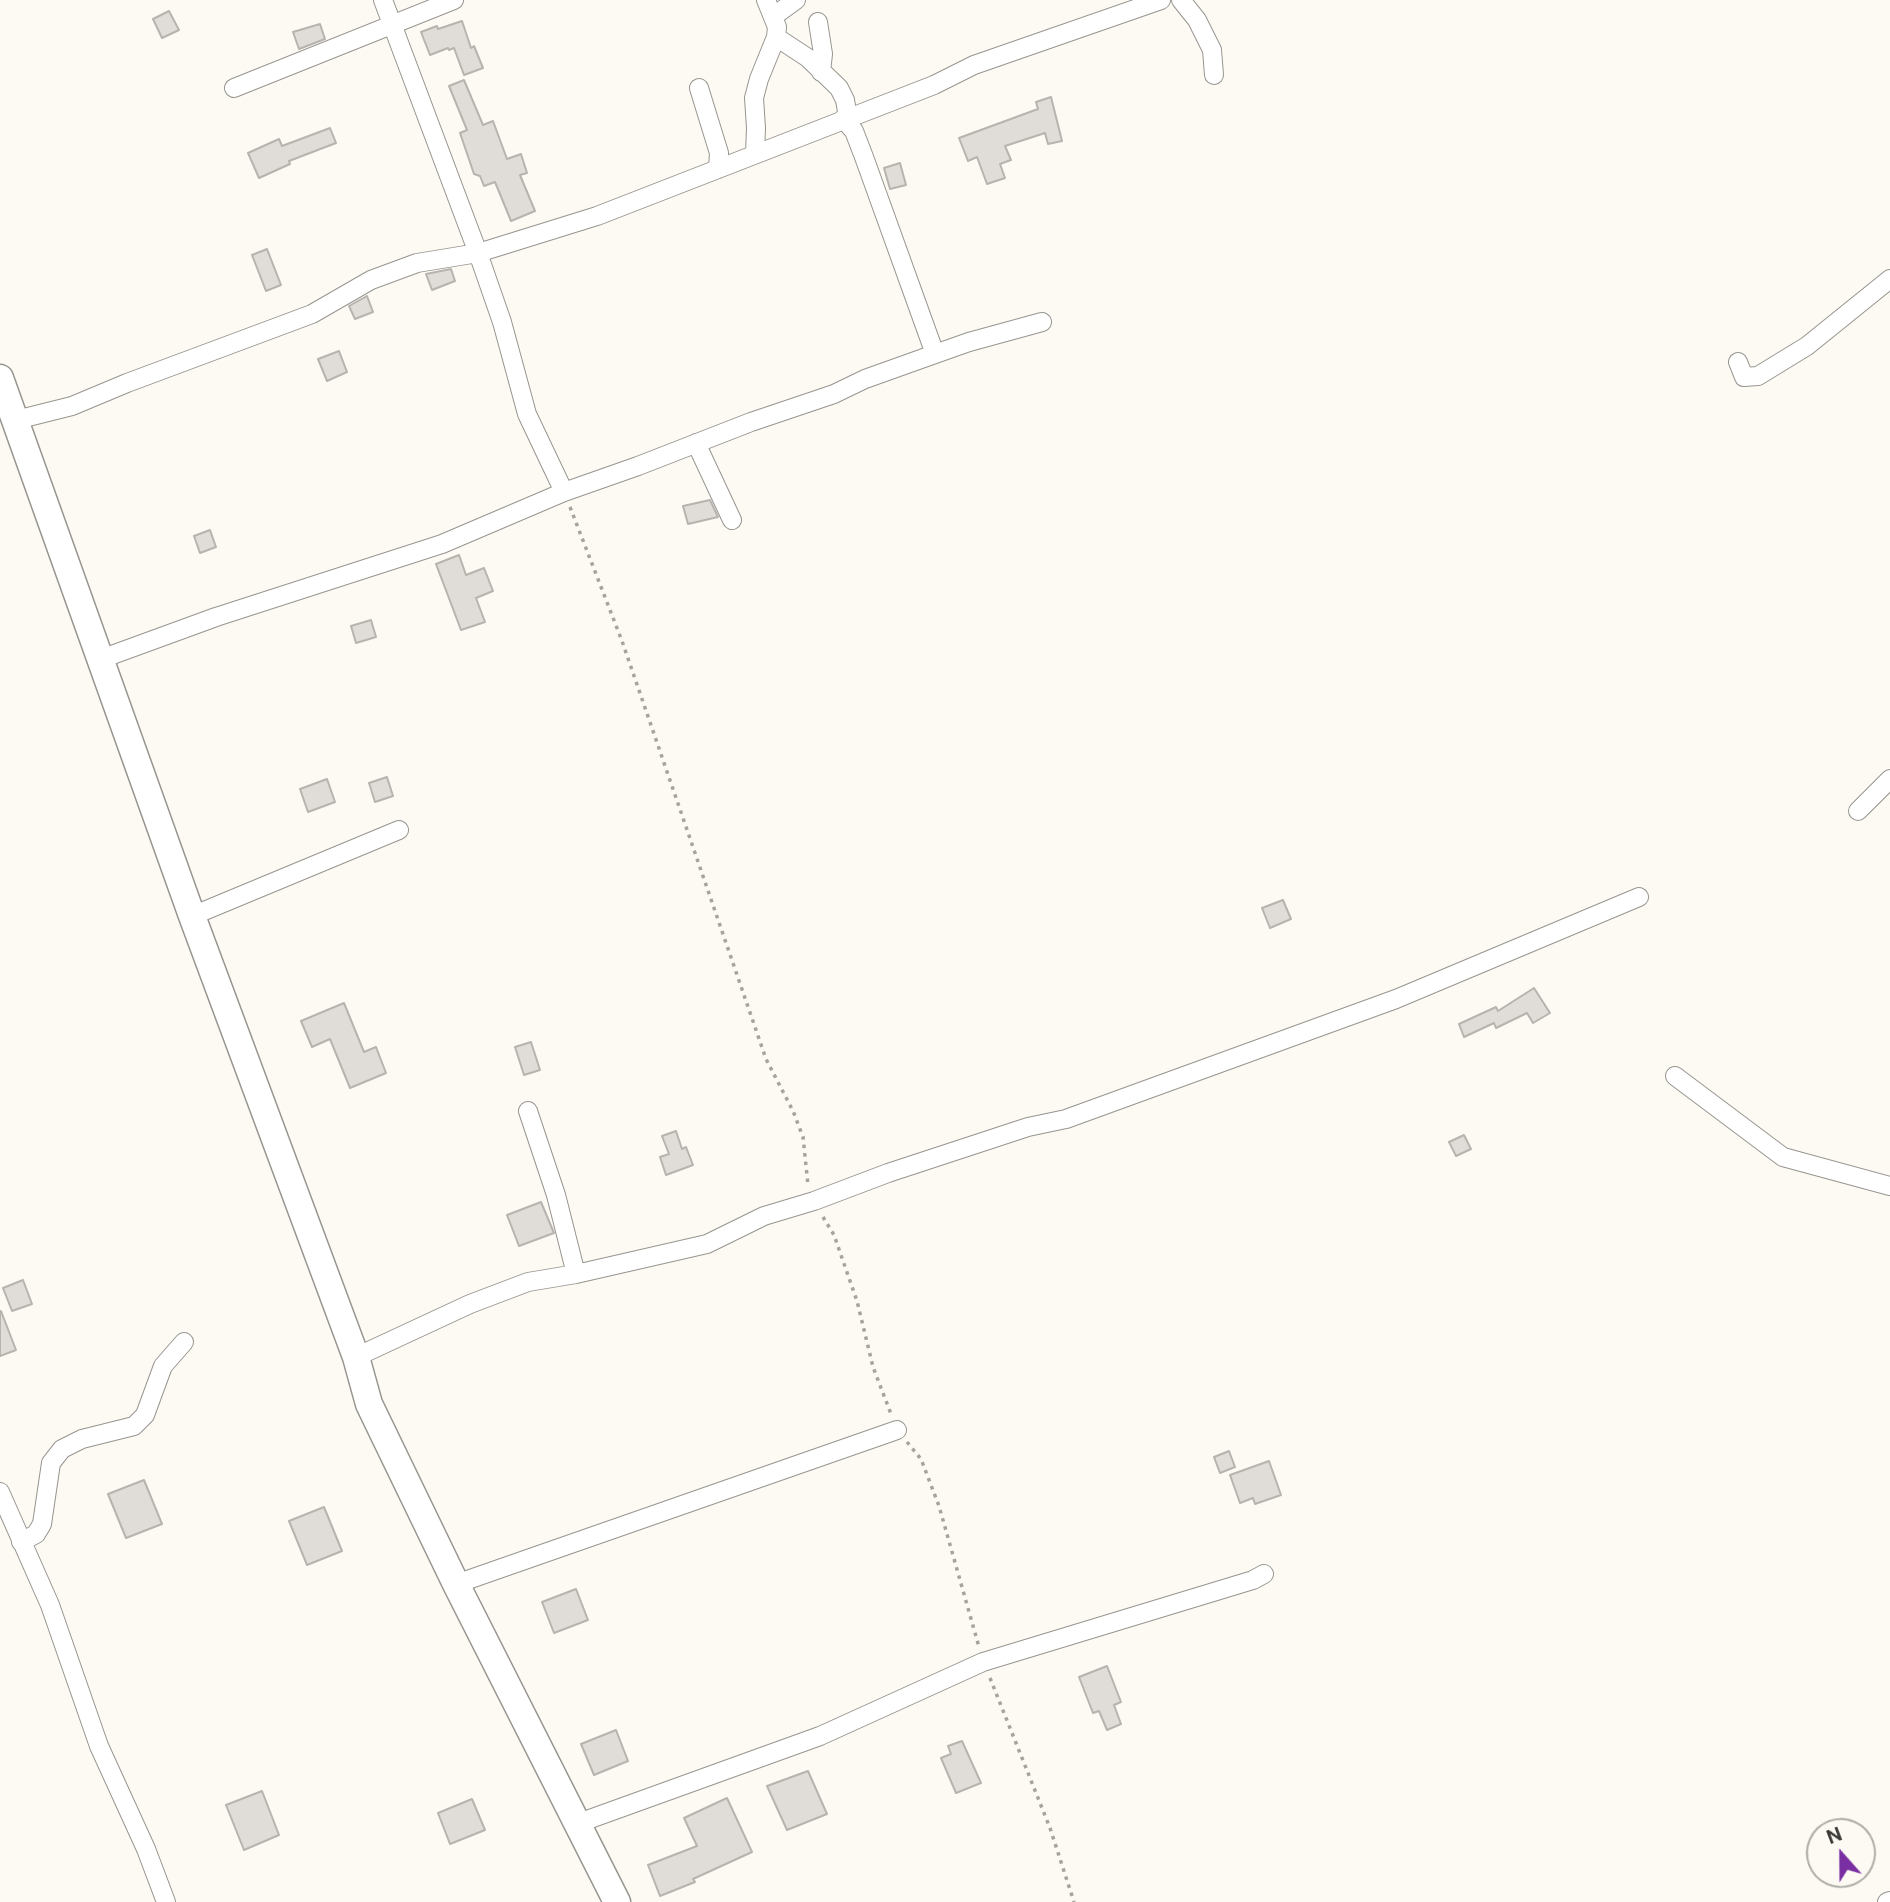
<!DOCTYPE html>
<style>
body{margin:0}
#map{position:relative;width:1890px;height:1902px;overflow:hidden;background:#fdfaf4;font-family:"Public Sans",sans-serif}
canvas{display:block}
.north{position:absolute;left:1806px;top:1818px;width:70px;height:70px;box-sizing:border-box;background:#fdfaf4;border:2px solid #afada8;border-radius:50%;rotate:339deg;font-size:19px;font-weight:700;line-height:28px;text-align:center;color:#3a3937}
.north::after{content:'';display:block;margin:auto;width:24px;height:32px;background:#792fa1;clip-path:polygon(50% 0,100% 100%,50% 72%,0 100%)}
</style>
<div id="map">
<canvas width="1890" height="1902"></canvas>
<div class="north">N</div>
</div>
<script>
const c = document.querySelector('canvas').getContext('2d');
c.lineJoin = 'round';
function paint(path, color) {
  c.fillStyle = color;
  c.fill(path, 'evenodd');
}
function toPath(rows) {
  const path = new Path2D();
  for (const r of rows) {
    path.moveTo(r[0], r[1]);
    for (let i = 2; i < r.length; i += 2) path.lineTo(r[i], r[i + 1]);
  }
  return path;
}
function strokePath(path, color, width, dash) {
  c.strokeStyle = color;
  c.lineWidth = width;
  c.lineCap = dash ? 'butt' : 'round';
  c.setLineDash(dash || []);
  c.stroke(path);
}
const building = toPath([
 [169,11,179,30,162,38,153,19,169,11],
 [462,21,471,48,474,46,483,68,464,75,454,48,449,50,448,48,430,55,421,32,437,26,438,29,462,21],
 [320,24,325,39,299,49,293,32,320,24],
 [464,80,483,125,493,121,507,159,521,154,527,173,520,175,535,211,511,221,495,182,484,186,480,176,474,174,460,133,467,130,449,86,464,80],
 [1051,97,1062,141,1048,144,1045,133,1005,146,1011,160,1000,164,1005,178,987,184,977,157,968,161,959,138,1038,109,1036,102,1051,97],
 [330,128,336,143,289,161,290,164,259,178,248,153,279,139,282,146,330,128],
 [900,163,906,185,890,189,884,168,900,163],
 [267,249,281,285,266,291,252,255,267,249],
 [451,269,455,281,432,290,426,274,451,269],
 [367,296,373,312,355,319,349,306,367,296],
 [339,351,347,372,327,381,318,359,339,351],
 [710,500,718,517,688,524,683,506,710,500],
 [210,530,216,547,200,553,194,536,210,530],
 [459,555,466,575,484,568,493,591,476,598,485,622,461,630,436,564,459,555],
 [371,620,376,637,356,643,351,626,371,620],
 [387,777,393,796,375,802,369,783,387,777],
 [327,779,335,802,308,812,300,789,327,779],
 [1283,900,1291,919,1270,928,1262,908,1283,900],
 [1534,988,1550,1013,1533,1023,1527,1013,1496,1028,1494,1023,1464,1037,1459,1024,1496,1007,1498,1011,1534,988],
 [344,1003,364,1052,376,1047,386,1073,350,1088,330,1039,312,1047,301,1021,344,1003],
 [531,1042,540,1070,524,1075,515,1047,531,1042],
 [676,1131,682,1149,686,1147,693,1165,666,1175,660,1157,669,1154,662,1136,676,1131],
 [1464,1135,1471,1149,1456,1156,1449,1142,1464,1135],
 [541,1202,554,1233,519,1246,507,1215,541,1202],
 [23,1280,32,1304,12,1311,3,1288,23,1280],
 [1,1311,16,1350,0,1356,0,1312,1,1311],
 [1229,1451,1235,1467,1220,1473,1214,1457,1229,1451],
 [1269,1461,1281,1495,1255,1504,1253,1498,1240,1503,1230,1475,1269,1461],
 [144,1480,162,1524,126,1538,108,1494,144,1480],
 [324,1507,342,1551,307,1565,289,1521,324,1507],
 [576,1589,588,1620,554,1633,542,1602,576,1589],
 [1107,1666,1121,1702,1114,1705,1121,1724,1107,1730,1099,1711,1093,1713,1079,1677,1107,1666],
 [616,1730,628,1761,594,1775,581,1744,616,1730],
 [962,1741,981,1783,956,1793,941,1758,951,1754,948,1746,962,1741],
 [808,1771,827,1814,787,1830,767,1786,808,1771],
 [262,1791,279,1835,244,1850,226,1805,262,1791],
 [727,1798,752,1852,693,1879,695,1882,660,1896,648,1865,697,1846,684,1818,727,1798],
 [472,1799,485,1830,450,1844,438,1813,472,1799]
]);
paint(building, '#e0ddd8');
strokePath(building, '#b7b4af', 2);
const street = toPath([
 [383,0,478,253,502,322,527,414,564,492],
 [1181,0,1197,20,1212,50,1214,75],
 [774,16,796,0],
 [818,22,823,54,821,72],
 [776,37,808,58,839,88,845,100,848,117],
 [234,88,454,0],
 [699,88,719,153,718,169],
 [843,119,854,131,864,157,935,354],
 [755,154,756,128,754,98,759,79,776,37,777,27,766,0],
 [1738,362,1744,377,1758,376,1807,346,1890,279],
 [16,420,72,406,127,383,312,314,371,280,417,263,478,253,597,216,934,85,974,65,1161,0],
 [696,443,732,520],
 [101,659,216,617,442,544,564,492,638,466,751,422,834,394,865,379,935,354,969,342,1042,322],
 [1858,811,1890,779],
 [192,916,399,830],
 [1675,1076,1783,1157,1890,1186],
 [528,1111,556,1195,576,1274],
 [356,1357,470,1304,528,1282,576,1274,707,1244,764,1216,814,1201,888,1173,1028,1127,1066,1119,1396,999,1639,897],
 [0,1492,50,1605,99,1746,146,1849,166,1902],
 [21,1542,36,1534,42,1524,51,1463,62,1449,82,1439,134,1426,145,1415,163,1366,184,1342],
 [456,1584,897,1430],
 [576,1824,820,1736,983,1662,1253,1580,1264,1574],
 [1887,1902,1890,1901]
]);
const secondary = toPath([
 [0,378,192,916,356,1357,369,1404,456,1584,617,1902]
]);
strokePath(street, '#97958f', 20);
strokePath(secondary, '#97958f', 29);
strokePath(toPath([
 [570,507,622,641,766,1059,793,1111,803,1137,808,1185],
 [823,1217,834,1235,857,1301,873,1367,891,1414],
 [907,1442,921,1459,939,1506,979,1647],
 [990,1678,1050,1828,1074,1902]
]), '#a5a39f', 3.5, [3.5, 5]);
strokePath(street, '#fff', 18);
strokePath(secondary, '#fff', 26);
</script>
